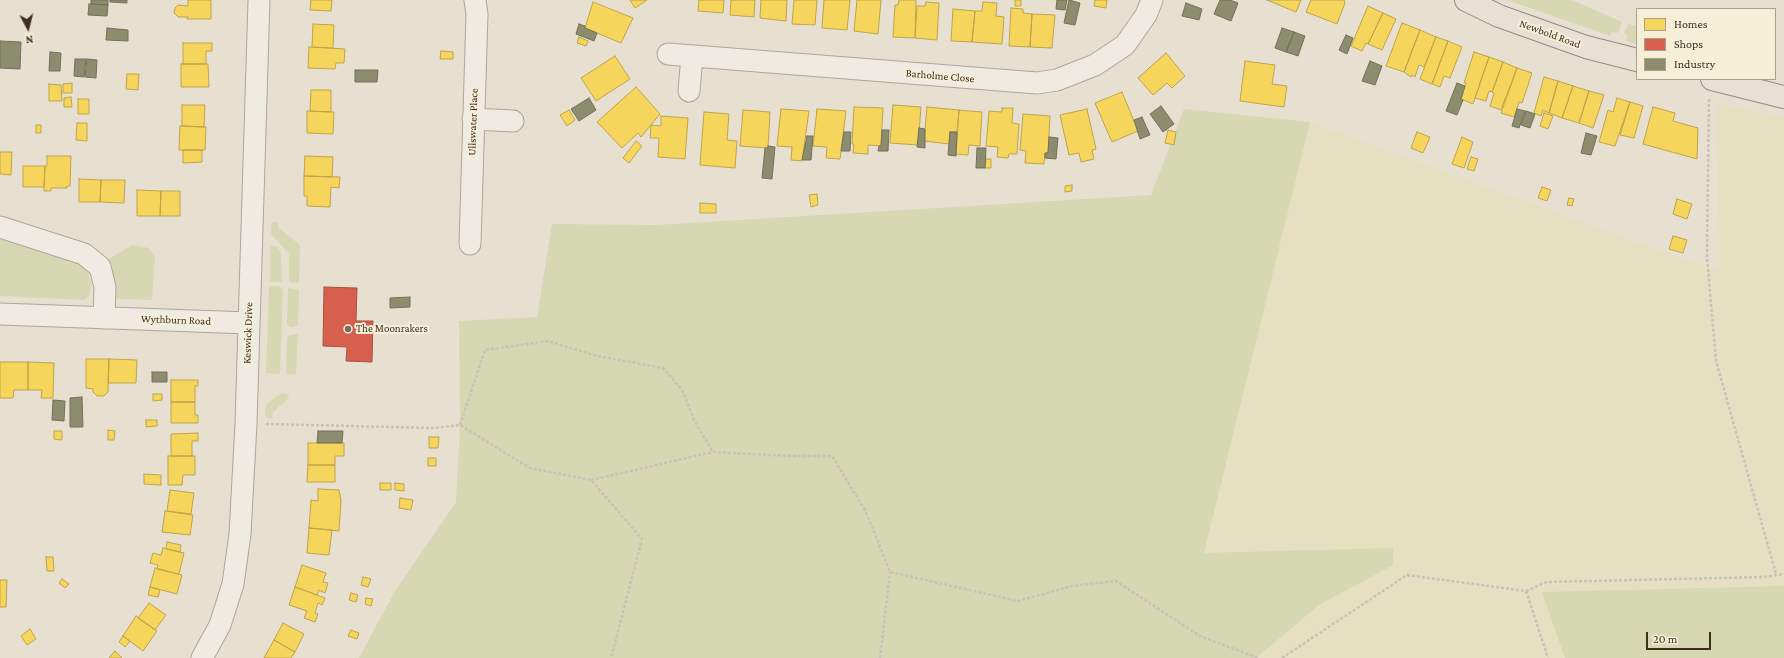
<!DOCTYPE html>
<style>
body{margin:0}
#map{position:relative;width:1784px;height:658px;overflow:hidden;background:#e7e0d1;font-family:"Crimson Pro",serif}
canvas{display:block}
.legend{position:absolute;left:1636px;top:8px;width:140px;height:72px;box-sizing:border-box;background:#f7eed8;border:1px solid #ada18e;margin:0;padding:5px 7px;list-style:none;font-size:12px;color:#3d2e20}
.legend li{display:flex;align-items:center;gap:8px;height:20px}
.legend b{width:20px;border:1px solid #ada18e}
.north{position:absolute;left:8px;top:8px;width:40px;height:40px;-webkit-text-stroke:3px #f7eed8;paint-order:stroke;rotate:173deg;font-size:11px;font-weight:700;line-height:16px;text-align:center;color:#3d2e20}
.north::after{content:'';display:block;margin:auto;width:14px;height:18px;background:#3d2e20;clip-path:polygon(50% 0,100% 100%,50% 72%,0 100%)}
.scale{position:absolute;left:1646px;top:632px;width:65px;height:18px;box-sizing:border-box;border:2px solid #3d2e20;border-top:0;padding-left:5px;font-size:12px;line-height:14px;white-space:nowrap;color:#3d2e20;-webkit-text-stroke:3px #f7eed8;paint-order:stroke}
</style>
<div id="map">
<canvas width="1784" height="658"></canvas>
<ul class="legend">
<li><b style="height:11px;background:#f6d55c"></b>Homes</li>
<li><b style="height:11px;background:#d6604d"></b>Shops</li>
<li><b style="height:11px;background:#8c8c6e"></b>Industry</li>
</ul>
<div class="north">N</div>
<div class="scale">20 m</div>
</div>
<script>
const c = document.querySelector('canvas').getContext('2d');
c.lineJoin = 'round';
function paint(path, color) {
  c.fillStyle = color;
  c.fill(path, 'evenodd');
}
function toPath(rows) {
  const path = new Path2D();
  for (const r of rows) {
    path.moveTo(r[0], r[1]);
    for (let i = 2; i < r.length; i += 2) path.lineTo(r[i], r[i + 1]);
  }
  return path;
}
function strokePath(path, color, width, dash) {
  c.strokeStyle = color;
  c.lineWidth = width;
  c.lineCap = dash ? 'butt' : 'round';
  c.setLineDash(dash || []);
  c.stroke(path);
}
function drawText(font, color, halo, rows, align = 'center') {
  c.font = font + ' "Crimson Pro",serif';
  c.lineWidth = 4;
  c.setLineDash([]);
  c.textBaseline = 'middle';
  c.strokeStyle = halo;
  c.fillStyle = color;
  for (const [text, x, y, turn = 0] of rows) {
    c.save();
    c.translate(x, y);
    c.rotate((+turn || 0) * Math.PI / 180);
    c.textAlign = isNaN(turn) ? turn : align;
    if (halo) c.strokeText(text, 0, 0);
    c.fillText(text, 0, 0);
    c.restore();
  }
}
paint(toPath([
 [1717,103,1784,118,1784,586,1543,592,1565,658,1256,658,1319,605,1393,565,1204,554,1310,122,1688,261,1719,270]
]), '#e6dfc2');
paint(toPath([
 [1507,0,1572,0,1622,22,1618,33,1612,32,1610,36],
 [1628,24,1637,26,1637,44,1626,41,1628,35,1624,34],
 [1184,109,1310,122,1204,553,1393,548,1393,565,1319,605,1256,658,359,658,395,591,456,502,460,425,459,321,537,317,552,224,656,225,1151,195],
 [277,221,279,228,300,245,299,283,289,282,289,254,271,234,271,223],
 [0,237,82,265,88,272,91,284,90,294,85,300,0,296],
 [132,245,149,248,155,257,152,300,114,299,102,263],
 [270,245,277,247,281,253,282,282,270,282],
 [269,286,278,286,283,290,280,374,266,373],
 [288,288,299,290,298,326,293,327,290,327,287,324],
 [298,334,296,374,286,375,287,338,290,335],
 [283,393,288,395,289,398,273,412,272,419,267,418,265,416,266,405,275,397],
 [1784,586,1784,658,1565,658,1542,592]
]), '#d6d7b3');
const homes = toPath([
 [188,0,211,0,211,19,187,19,188,17,178,17,174,13,175,8,178,5,188,6,188,0],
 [311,0,332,0,331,11,310,10,311,0],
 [630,0,647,0,635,8,630,0],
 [699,0,724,0,723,13,698,11,699,0],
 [731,0,755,0,754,17,730,15,731,0],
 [761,0,787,0,786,21,760,18,761,0],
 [794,0,817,0,815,25,792,24,794,0],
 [824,0,850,0,847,30,822,28,824,0],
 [857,0,881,0,878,34,854,31,857,0],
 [899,0,916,0,915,38,893,37,895,5,898,5,899,0],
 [1015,0,1021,0,1021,6,1015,6,1015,0],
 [1095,0,1107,0,1106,8,1094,6,1095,0],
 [1267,0,1301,0,1296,12,1267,0],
 [1311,0,1344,0,1345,3,1337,24,1306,12,1311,0],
 [593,2,633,18,621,43,585,28,593,2],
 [926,2,939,3,937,40,915,38,917,6,925,6,926,2],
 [983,2,997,3,996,16,1004,17,1002,44,972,42,975,11,982,11,983,2],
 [1368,6,1383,13,1368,44,1366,43,1362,51,1351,46,1368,6],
 [1011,8,1023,9,1023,13,1032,14,1030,47,1009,46,1011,8],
 [953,9,975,11,972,42,951,41,953,9],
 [1383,13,1396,19,1382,50,1368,44,1383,13],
 [1032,14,1055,15,1052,48,1030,47,1032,14],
 [1402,23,1420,30,1404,72,1386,66,1402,23],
 [313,24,334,25,333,48,312,47,313,24],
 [1420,30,1436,37,1424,67,1419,65,1415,77,1412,75,1411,77,1404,72,1420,30],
 [579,37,588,41,586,46,577,43,579,37],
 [1436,37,1448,41,1432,84,1420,79,1436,37],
 [1448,41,1462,47,1450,78,1444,76,1440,87,1432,84,1448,41],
 [183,43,212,43,212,51,206,51,206,64,183,64,183,43],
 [309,47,345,49,344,63,336,63,335,69,308,68,309,47],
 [441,51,453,52,453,59,440,59,441,51],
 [1474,52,1489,57,1473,104,1461,99,1466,83,1464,83,1474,52],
 [1166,53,1185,76,1172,88,1167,83,1153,95,1138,78,1166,53],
 [615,56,630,79,596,101,581,78,615,56],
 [1489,57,1503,62,1492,92,1489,91,1486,101,1475,98,1489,57],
 [1245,61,1275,65,1272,84,1287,86,1284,107,1240,101,1245,61],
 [1503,62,1517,68,1501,110,1490,106,1494,93,1492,92,1503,62],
 [181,64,208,64,209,87,181,87,181,64],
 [1517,68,1532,73,1522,103,1519,102,1514,117,1501,113,1517,68],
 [127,74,139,74,138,90,126,89,127,74],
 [1544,77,1558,81,1549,113,1543,110,1541,116,1534,113,1544,77],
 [1558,81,1573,86,1562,118,1549,113,1558,81],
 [72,83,72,93,63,93,63,84,72,83],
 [49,84,61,85,62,101,49,101,49,84],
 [1573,86,1589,91,1579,123,1562,118,1573,86],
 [636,87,660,114,641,137,638,133,622,148,597,122,636,87],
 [311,90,331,90,331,112,310,111,311,90],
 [1589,91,1604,95,1593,128,1579,123,1589,91],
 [1122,92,1138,131,1112,142,1095,103,1122,92],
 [71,97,72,107,64,107,64,98,71,97],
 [1617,98,1630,102,1615,146,1599,142,1608,110,1613,112,1617,98],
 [78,99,89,99,89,114,78,114,78,99],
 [1630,102,1643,106,1634,138,1620,135,1630,102],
 [182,105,205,105,204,127,182,126,182,105],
 [893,105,921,107,918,145,890,143,893,105],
 [854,107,883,108,881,146,868,145,868,154,853,153,854,144,852,144,854,107],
 [927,107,959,110,957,132,950,132,949,144,924,141,927,107],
 [1653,107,1675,113,1673,121,1698,128,1697,159,1643,144,1653,107],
 [1002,108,1013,108,1012,123,1019,124,1017,154,1009,154,1008,158,997,157,998,147,986,146,989,111,1002,112,1002,108],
 [781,109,809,111,802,161,791,160,792,147,777,146,781,109],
 [817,109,846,111,840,159,826,158,827,147,813,146,817,109],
 [1087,109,1096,149,1092,150,1094,159,1081,162,1079,153,1069,155,1060,115,1087,109],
 [569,110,575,120,567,126,560,115,569,110],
 [743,110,770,112,768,148,740,146,743,110],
 [959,110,982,112,980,146,969,145,968,155,956,154,959,110],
 [307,111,334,112,333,134,307,133,307,111],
 [704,112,729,114,727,140,737,141,735,168,700,165,704,112],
 [1544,113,1553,116,1548,129,1540,126,1544,113],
 [1023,114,1050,116,1048,153,1045,153,1044,164,1025,163,1026,151,1020,150,1023,114],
 [661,116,688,118,685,159,658,157,659,138,650,138,651,125,661,126,661,116],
 [77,123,87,123,87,141,76,140,77,123],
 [36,125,41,125,41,133,36,133,36,125],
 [180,126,206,127,205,150,179,150,180,126],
 [1168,130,1176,132,1174,145,1165,143,1168,130],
 [1417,132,1430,137,1423,153,1411,148,1417,132],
 [1462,137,1473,142,1464,168,1452,164,1462,137],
 [636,141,642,146,629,163,623,158,636,141],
 [183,150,202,150,202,162,183,163,183,150],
 [0,152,12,152,11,175,0,174,0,152],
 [47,156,71,156,70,186,67,186,67,188,51,188,51,191,44,191,45,166,47,166,47,156],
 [305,156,333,157,332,177,304,176,305,156],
 [1471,157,1478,159,1474,171,1467,169,1471,157],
 [986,159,991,159,991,168,985,168,986,159],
 [23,166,45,166,44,187,23,187,23,166],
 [304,176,340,177,339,188,331,187,330,207,307,206,307,196,304,196,304,176],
 [79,179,101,180,100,202,79,202,79,179],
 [101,180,125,180,124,203,100,202,101,180],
 [1072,185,1072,191,1065,192,1065,186,1072,185],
 [1542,187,1551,190,1547,201,1538,198,1542,187],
 [137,190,161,191,160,216,137,216,137,190],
 [161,191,180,191,180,216,160,216,161,191],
 [817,194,818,205,811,207,809,195,817,194],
 [1569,198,1574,199,1572,206,1567,205,1569,198],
 [1677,199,1692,204,1687,219,1673,214,1677,199],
 [700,203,716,204,716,213,700,213,700,203],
 [1673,236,1687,240,1683,253,1669,249,1673,236],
 [86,359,109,359,108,392,104,396,97,396,93,392,93,389,86,388,86,359],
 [109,359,137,360,136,383,108,383,109,359],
 [0,362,28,362,28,390,14,390,13,398,0,398,0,362],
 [28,362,54,363,53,398,41,398,42,390,28,390,28,362],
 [171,380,198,380,198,386,195,386,195,402,171,402,171,380],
 [153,394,162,394,162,400,153,401,153,394],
 [171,402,195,402,195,415,198,415,198,423,171,423,171,402],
 [146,420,157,420,157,426,146,427,146,420],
 [108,430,115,431,114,440,108,440,108,430],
 [54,431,62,431,62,440,54,439,54,431],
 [198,433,198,441,192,441,192,456,171,456,171,434,198,433],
 [429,437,439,437,438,448,429,448,429,437],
 [308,443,344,443,344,456,335,456,335,465,308,465,308,443],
 [168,456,195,456,195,475,183,475,182,485,168,485,168,456],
 [428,458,436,458,436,466,428,466,428,458],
 [308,465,335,465,335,482,307,482,308,465],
 [144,474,161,475,161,485,144,484,144,474],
 [380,483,391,483,391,490,380,490,380,483],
 [395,483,404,484,404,491,395,490,395,483],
 [318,489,339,490,341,500,339,531,309,528,311,500,318,501,318,489],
 [170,490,194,493,191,514,167,511,170,490],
 [400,498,413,500,411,510,399,508,400,498],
 [165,511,193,515,190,535,162,532,165,511],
 [309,528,332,530,329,555,307,553,309,528],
 [167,542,181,545,180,552,166,549,167,542],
 [163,548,184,553,179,574,157,569,158,565,150,563,153,553,161,555,163,548],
 [46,557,53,557,54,571,47,571,46,557],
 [302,565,326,573,323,582,328,583,325,593,319,590,317,595,295,587,302,565],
 [155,568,182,575,177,594,150,587,155,568],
 [363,577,371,579,368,587,361,585,363,577],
 [62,579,69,584,65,588,59,583,62,579],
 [0,580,7,580,6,607,0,607,0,580],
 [150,587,160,590,158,597,148,595,150,587],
 [295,587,325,598,322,605,318,603,315,613,318,614,315,622,304,618,307,611,289,605,295,587],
 [351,593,358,595,356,602,349,600,351,593],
 [366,598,373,599,371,606,365,604,366,598],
 [149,603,166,615,155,630,138,618,149,603],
 [136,616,157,631,143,651,123,636,136,616],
 [283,623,304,634,295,652,274,640,283,623],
 [30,629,36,639,27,645,21,636,30,629],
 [351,630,359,633,357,639,348,636,351,630],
 [123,636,130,641,125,647,119,642,123,636],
 [274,640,295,652,291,658,264,658,274,640],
 [115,651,122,658,109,658,115,651]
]);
paint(homes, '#f6d55c');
strokePath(homes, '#bea34a', 1);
const shops = toPath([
 [324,287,357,288,356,321,373,321,372,362,346,361,347,347,323,346,324,287]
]);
paint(shops, '#d6604d');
strokePath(shops, '#a85140', 1);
const industry = toPath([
 [91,0,108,0,108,5,91,4,91,0],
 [110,0,127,0,127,3,110,2,110,0],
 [1057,0,1067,0,1065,10,1056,9,1057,0],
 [1069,0,1080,3,1075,25,1064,23,1069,0],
 [1220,0,1230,0,1238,3,1231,21,1214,14,1220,0],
 [1186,3,1202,9,1199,20,1182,16,1186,3],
 [89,4,108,5,107,16,88,15,89,4],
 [579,24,585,26,585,28,597,33,594,41,576,34,579,24],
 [107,28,128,30,128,41,106,40,107,28],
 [1282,28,1294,32,1286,52,1275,48,1282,28],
 [1294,32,1305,36,1298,56,1286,52,1294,32],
 [1346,35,1353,38,1347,54,1339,50,1346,35],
 [0,41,21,42,20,69,0,68,0,41],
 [50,52,61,53,60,71,49,71,50,52],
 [75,59,86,59,84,77,74,76,75,59],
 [87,59,97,60,96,78,85,77,87,59],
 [1370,61,1382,66,1375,85,1362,81,1370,61],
 [355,70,378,70,377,82,355,82,355,70],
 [1457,83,1465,86,1461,99,1463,100,1457,115,1446,111,1457,83],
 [589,98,596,110,579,121,571,109,589,98],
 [1161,106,1174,124,1163,132,1150,114,1161,106],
 [1517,109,1525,111,1519,128,1512,126,1517,109],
 [1526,111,1535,114,1530,128,1521,125,1526,111],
 [1142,117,1150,135,1140,139,1134,120,1142,117],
 [919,128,925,129,925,148,917,147,919,128],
 [882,130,889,130,888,151,878,151,879,146,881,146,882,130],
 [844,132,851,132,850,151,841,151,844,132],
 [950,132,957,132,956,156,948,155,950,132],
 [1586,133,1597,136,1591,155,1581,153,1586,133],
 [807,136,813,136,811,160,802,160,807,136],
 [1049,137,1058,138,1056,159,1045,158,1045,153,1048,153,1049,137],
 [768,146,775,147,772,179,762,178,765,148,768,148,768,146],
 [977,148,986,148,985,168,976,168,977,148],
 [410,297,410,307,390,308,390,298,410,297],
 [152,372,167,372,167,382,152,382,152,372],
 [82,397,83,427,70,427,70,398,82,397],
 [53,400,65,401,64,421,52,420,53,400],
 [318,431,343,431,342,443,317,443,318,431]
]);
paint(industry, '#8c8c6e');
strokePath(industry, '#747057', 1);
const minor = toPath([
 [668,54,1037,83,1057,80,1095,65,1125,45,1146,15,1152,0],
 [689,91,692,56],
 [473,119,513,121],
 [0,227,84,254,100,267,105,287,104,318],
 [470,244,477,14,475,0],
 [0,314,249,323],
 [202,658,220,625,233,584,240,534,246,424,259,0]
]);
const major = toPath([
 [1466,0,1499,16,1586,47,1637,60],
 [1712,79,1784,97]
]);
strokePath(minor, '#ada599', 23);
strokePath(major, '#928b80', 24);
strokePath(toPath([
 [1709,99,1707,257,1716,361,1776,574],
 [266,424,434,428,460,425,530,468,591,480,642,539,611,658],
 [460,425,485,350,548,341,597,356,663,368,682,390,695,422,713,452],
 [591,480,713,452,792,456,832,456,866,512,890,572,1018,601,1072,586,1116,581,1200,636,1258,658],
 [1526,591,1548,658],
 [880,658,890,572],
 [1282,658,1407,575,1526,591,1547,582,1763,577,1784,574]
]), '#c8c2b9', 2.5, [3, 2]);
strokePath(minor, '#efebe3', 21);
strokePath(major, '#e6e1d4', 22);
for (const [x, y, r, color] of [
 [348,329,4,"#786c5e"]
]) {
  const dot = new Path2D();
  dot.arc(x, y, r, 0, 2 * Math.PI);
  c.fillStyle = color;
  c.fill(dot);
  strokePath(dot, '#f7eed8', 1.5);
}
drawText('11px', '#3d2e20', '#f7eed8', [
 ["Newbold Road",1550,34,20],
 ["Barholme Close",940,76,5],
 ["Ullswater Place",473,122,-88],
 ["Wythburn Road",176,320,2],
 ["Keswick Drive",248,333,-88]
]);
drawText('11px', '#3d2e20', '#f7eed8', [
 ["The Moonrakers",356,329]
], 'left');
</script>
